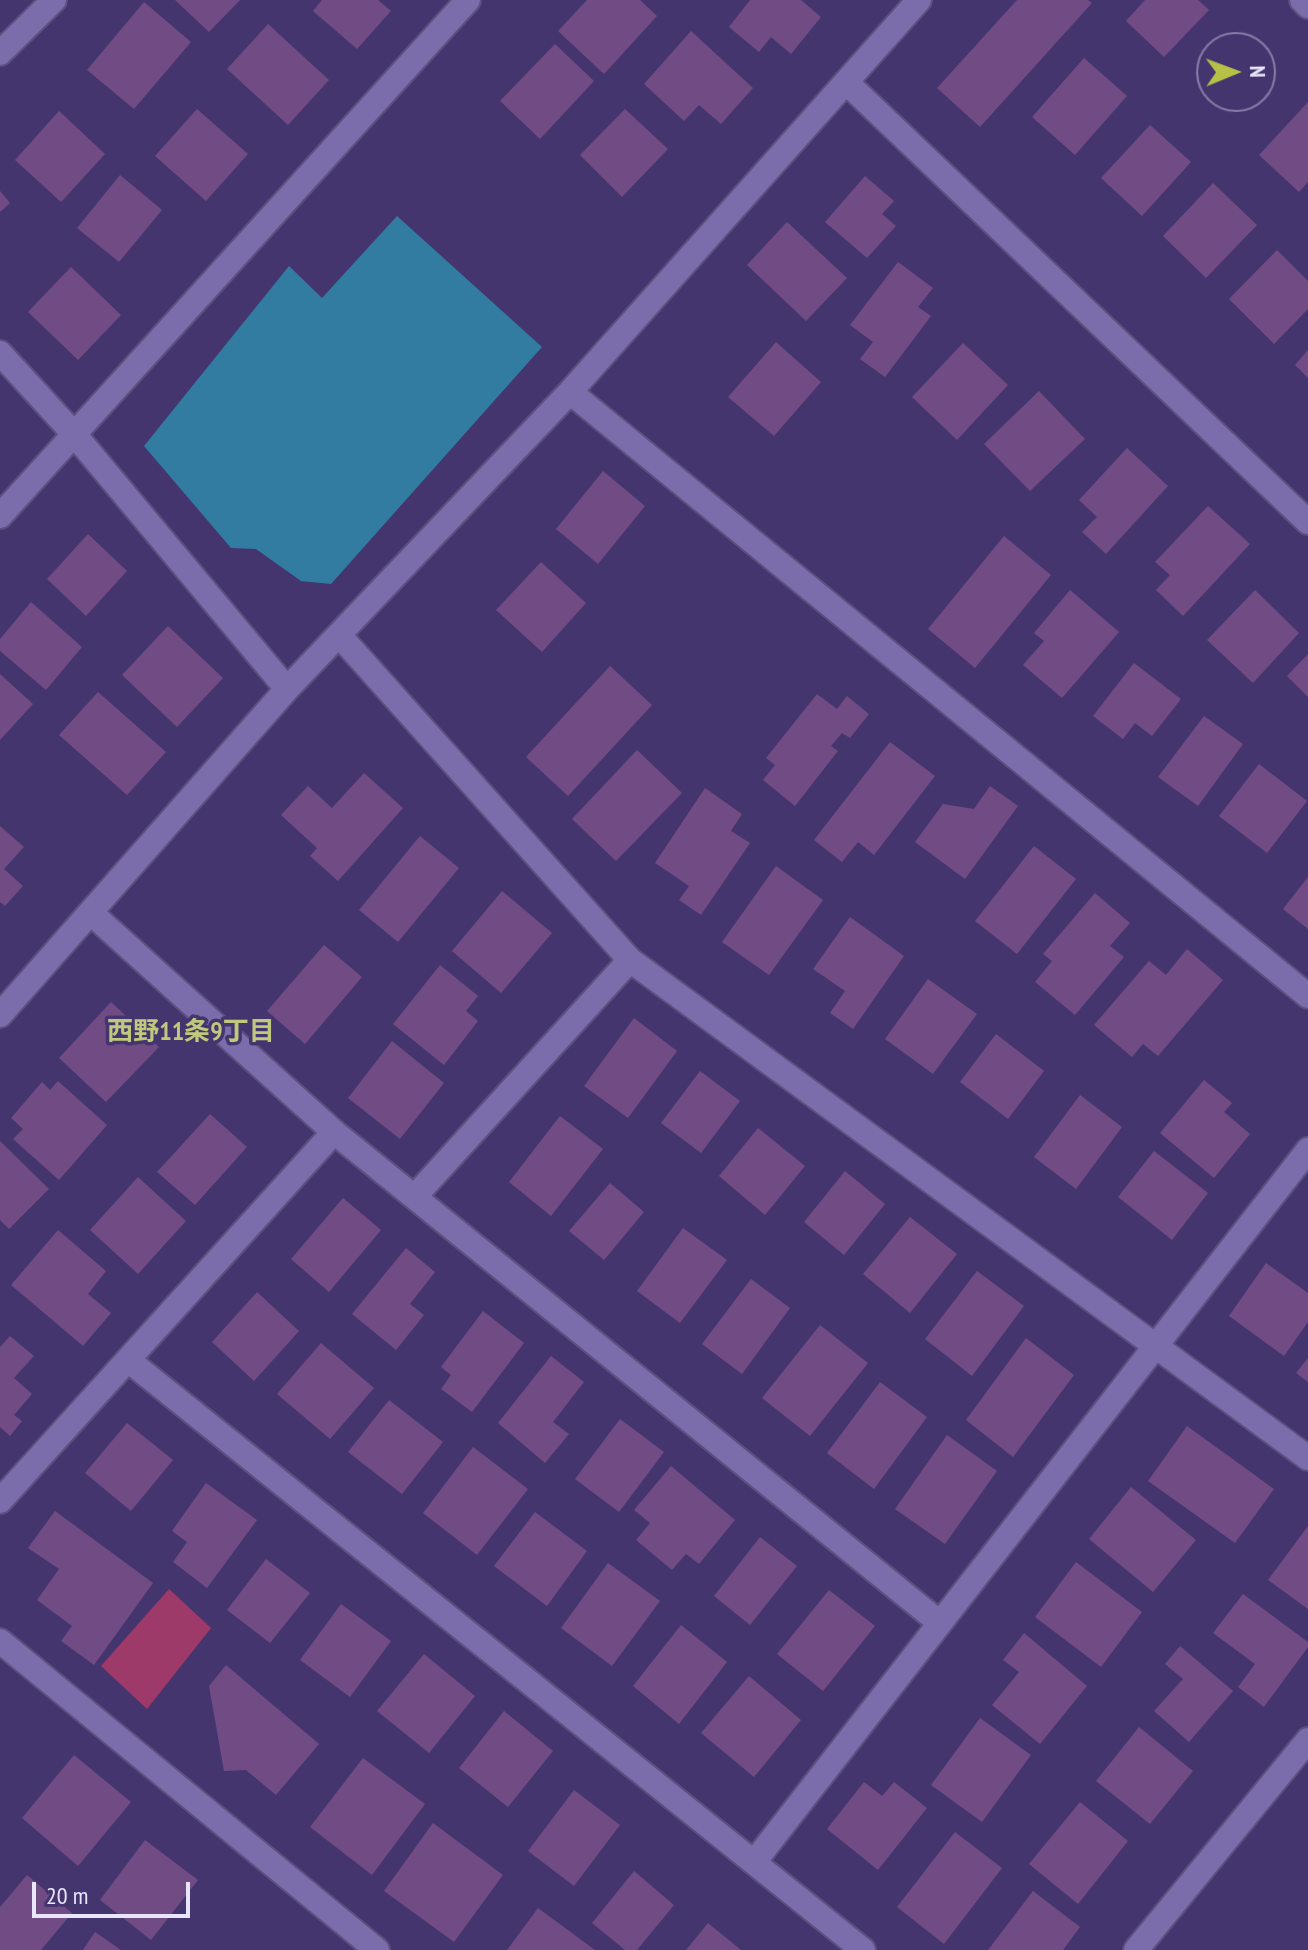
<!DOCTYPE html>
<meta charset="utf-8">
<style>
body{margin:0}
#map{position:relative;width:1308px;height:1950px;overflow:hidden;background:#45356f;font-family:"PT Sans Narrow",sans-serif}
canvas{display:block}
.north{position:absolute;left:1196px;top:32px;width:80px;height:80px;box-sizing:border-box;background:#45356f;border:2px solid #877ca7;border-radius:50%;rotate:89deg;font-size:22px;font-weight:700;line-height:32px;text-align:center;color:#e9e6fb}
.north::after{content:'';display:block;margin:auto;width:28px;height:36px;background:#b7c147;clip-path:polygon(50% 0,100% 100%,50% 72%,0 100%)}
.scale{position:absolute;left:32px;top:1882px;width:158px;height:36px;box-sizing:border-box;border:4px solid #e9e6fb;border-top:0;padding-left:10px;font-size:24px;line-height:28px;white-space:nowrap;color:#e9e6fb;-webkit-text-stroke:6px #45356f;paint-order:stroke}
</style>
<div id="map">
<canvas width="1308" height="1950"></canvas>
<div class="north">N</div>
<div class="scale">20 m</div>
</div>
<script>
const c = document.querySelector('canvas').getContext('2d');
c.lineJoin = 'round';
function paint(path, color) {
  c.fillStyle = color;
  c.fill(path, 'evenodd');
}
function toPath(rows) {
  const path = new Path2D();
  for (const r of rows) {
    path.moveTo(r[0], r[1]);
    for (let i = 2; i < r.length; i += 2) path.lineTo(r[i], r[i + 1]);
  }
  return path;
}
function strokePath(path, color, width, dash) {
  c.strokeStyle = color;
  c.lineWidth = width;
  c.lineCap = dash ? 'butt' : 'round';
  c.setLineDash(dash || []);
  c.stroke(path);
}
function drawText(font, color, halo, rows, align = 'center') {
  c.font = font + ' "PT Sans Narrow","Noto Sans JP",sans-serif';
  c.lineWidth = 7;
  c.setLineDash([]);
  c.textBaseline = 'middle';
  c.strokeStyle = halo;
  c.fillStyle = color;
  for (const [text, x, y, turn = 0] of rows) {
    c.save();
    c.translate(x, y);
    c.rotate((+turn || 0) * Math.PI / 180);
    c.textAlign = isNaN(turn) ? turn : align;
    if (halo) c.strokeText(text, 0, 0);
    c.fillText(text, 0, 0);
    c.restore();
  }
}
paint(toPath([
 [169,1589,211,1628,147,1709,101,1666]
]), '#9d3a6a');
paint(toPath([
 [397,216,542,347,331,584,301,581,256,549,231,548,144,446,289,266,322,298]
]), '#327ca1');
paint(toPath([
 [175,0,240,0,209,32],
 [322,0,378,0,391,11,357,49,313,11],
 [587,0,640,0,657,16,604,74,558,31],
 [750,0,801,0,821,17,791,54,771,37,759,52,729,27],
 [1017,0,1088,0,1092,3,980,127,937,88],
 [1145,0,1198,0,1209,10,1164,57,1126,21],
 [144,2,191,42,134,109,87,70],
 [268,24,329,80,288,125,227,69],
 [691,31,753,88,721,124,699,105,684,121,644,84],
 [555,44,594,81,540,139,500,101],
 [1084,58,1127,96,1075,155,1032,117],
 [1308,102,1308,182,1299,192,1259,155],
 [197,109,248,154,206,201,155,156],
 [625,109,668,149,622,197,580,155],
 [59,111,105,154,61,202,15,160],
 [1150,125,1191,162,1142,216,1101,178],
 [120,175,162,210,119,262,77,228],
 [865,176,894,201,882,214,896,226,867,258,825,222],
 [1213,183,1257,225,1206,278,1163,236],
 [0,191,10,203,0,212],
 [787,222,847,278,806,321,747,265],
 [1277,250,1308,281,1308,309,1274,344,1229,299],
 [898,262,933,288,918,307,931,316,885,377,860,359,873,342,850,325],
 [71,267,121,315,78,360,28,312],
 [776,342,821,382,774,436,728,397],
 [963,343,1008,385,957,440,912,397],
 [1308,350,1308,378,1295,365],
 [1039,391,1085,439,1030,491,984,444],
 [1127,448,1168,486,1106,554,1082,532,1097,517,1079,500],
 [603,471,645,506,598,564,556,529],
 [1208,506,1250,544,1183,616,1156,590,1170,575,1155,562],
 [88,534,127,571,86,616,47,579],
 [1004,536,1051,575,975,668,928,629],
 [541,562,586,603,542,652,496,610],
 [1070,590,1119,632,1062,698,1023,665,1044,641,1034,633],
 [1255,590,1299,633,1253,683,1207,640],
 [31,602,82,647,46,690,0,651,0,639],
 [168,626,223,678,177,727,122,675],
 [1308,654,1308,697,1287,676],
 [1134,663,1181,699,1152,736,1135,723,1123,739,1093,716],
 [610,666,652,705,568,796,526,757],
 [0,674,33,704,0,740],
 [98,692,166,752,127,795,59,735],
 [817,694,837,709,847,696,869,714,850,738,842,733,831,746,838,751,795,806,763,780,775,765,766,758],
 [1204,716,1243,744,1198,806,1158,777],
 [890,742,935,776,874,855,858,842,842,862,814,840],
 [637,750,682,793,616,861,572,819],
 [1259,764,1307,801,1267,853,1219,816],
 [364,773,403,808,338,881,310,856,317,848,281,815,308,786,332,808],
 [990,786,1018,806,965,879,915,842,943,804,974,809],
 [705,788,742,814,731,831,750,843,701,915,679,900,689,886,655,863],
 [0,826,24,847,4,869,23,886,5,906,0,902],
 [420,836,459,868,398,942,359,910],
 [1034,846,1076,879,1017,954,975,921],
 [776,866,823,900,769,975,722,942],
 [1308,877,1308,929,1283,909],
 [502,891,552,933,501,993,452,951],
 [1095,893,1130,923,1110,946,1124,957,1075,1015,1035,982,1052,961,1043,954],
 [850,917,904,956,853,1029,830,1013,845,991,813,969],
 [324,945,362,977,305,1044,267,1011],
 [1187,949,1223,980,1158,1056,1143,1044,1132,1057,1094,1025,1149,961,1166,975],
 [440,965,478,996,466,1011,478,1021,444,1065,393,1024],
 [928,979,977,1014,933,1074,885,1039],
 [111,1002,159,1047,106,1102,59,1058],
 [634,1018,677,1051,628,1118,584,1086],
 [996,1034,1044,1071,1008,1119,960,1082],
 [392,1041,444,1083,400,1139,348,1098],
 [700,1071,740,1101,701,1153,661,1123],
 [1204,1080,1232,1103,1224,1112,1250,1134,1214,1178,1160,1133],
 [58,1081,107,1125,59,1180,13,1139,23,1129,11,1118,42,1082,50,1090],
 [1080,1095,1122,1127,1076,1189,1034,1157],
 [210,1114,247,1147,195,1205,157,1172],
 [560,1116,603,1149,551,1216,509,1182],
 [758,1128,805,1166,765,1215,719,1176],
 [0,1141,49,1189,9,1229,0,1220],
 [1154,1151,1208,1193,1172,1240,1118,1197],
 [845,1171,885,1204,844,1255,804,1222],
 [138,1177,186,1221,138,1274,90,1230],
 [610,1183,644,1212,604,1260,569,1231],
 [343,1198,381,1230,329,1292,291,1259],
 [910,1217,957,1254,910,1313,863,1274],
 [683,1228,727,1260,680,1323,637,1291],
 [58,1230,106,1271,88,1294,111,1313,83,1346,11,1285],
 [406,1248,435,1272,410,1304,424,1315,396,1350,352,1314],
 [1266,1263,1308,1293,1308,1322,1284,1356,1229,1316],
 [977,1271,1024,1306,972,1376,925,1339],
 [751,1279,790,1308,742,1374,702,1344],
 [257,1292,299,1331,254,1381,212,1342],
 [483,1311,524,1343,472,1412,441,1389,451,1375,441,1367],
 [820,1325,868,1363,810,1436,762,1398],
 [10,1336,34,1356,14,1378,32,1394,14,1415,22,1421,10,1436,0,1427,0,1347],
 [1026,1338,1074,1375,1013,1457,966,1420],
 [321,1343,374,1388,330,1439,277,1394],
 [551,1356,584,1382,553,1422,569,1434,545,1463,498,1423],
 [1308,1358,1308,1382,1296,1373],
 [880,1382,927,1417,874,1489,827,1453],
 [389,1400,443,1442,402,1494,348,1452],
 [620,1419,664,1452,619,1512,575,1479],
 [127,1423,173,1460,131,1511,85,1473],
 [1187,1426,1274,1489,1235,1543,1148,1481],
 [947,1435,997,1471,945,1544,895,1509],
 [473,1447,528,1489,477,1555,423,1513],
 [671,1466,735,1520,699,1564,686,1554,672,1570,636,1540,650,1523,634,1510],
 [206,1483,257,1520,207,1588,173,1562,187,1542,172,1531],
 [1131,1487,1196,1540,1153,1592,1089,1539],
 [55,1511,153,1583,94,1665,61,1641,72,1626,37,1600,59,1569,28,1548],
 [535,1512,587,1551,547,1606,494,1566],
 [1308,1526,1308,1609,1268,1580],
 [760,1537,797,1566,750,1625,714,1596],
 [266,1559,310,1593,270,1643,227,1610],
 [1076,1562,1142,1612,1101,1667,1035,1617],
 [608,1563,660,1601,612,1666,561,1628],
 [829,1590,875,1626,823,1691,777,1654],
 [1243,1594,1308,1642,1308,1647,1264,1707,1238,1687,1255,1664,1213,1633],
 [341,1604,391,1641,350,1697,300,1660],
 [681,1625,727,1662,679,1724,633,1686],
 [1024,1633,1087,1686,1040,1744,992,1705,1019,1672,1003,1660],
 [1180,1646,1233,1691,1189,1742,1154,1711,1183,1679,1165,1664],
 [424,1654,475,1696,429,1753,377,1711],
 [226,1665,319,1744,276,1795,246,1770,224,1771,209,1686],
 [749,1676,801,1720,754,1777,701,1733],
 [504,1711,553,1751,508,1807,459,1768],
 [980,1718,1031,1755,982,1822,931,1785],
 [1139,1727,1193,1771,1150,1824,1096,1781],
 [74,1755,131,1802,78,1866,22,1818],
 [363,1758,425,1804,372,1875,310,1827],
 [864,1782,882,1796,894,1782,927,1808,878,1870,827,1829],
 [574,1790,620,1825,574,1886,528,1851],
 [1080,1802,1128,1841,1078,1904,1029,1864],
 [433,1823,503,1875,454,1942,384,1891],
 [955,1832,1002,1868,944,1944,897,1907],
 [145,1840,198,1880,151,1940,100,1900],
 [634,1871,674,1905,637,1950,625,1950,592,1923],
 [27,1875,72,1913,41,1950,0,1950,0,1907],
 [1033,1891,1080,1927,1063,1950,988,1950],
 [538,1908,595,1950,507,1950],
 [708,1923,741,1950,686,1950],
 [95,1932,121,1950,83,1950]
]), '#714c84');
const minor = toPath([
 [1302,0,1308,6],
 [0,53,54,0],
 [846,82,1308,522],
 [0,353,74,434,287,689],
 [570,392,1308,996],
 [0,516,468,0],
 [339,635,630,960,1308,1458],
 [91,913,334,1132,940,1623],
 [0,1015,287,689,570,392,919,0],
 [416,1195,630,960],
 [128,1360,863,1950],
 [0,1501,334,1132],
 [0,1641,377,1950],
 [755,1861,1308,1150],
 [1136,1950,1308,1740]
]);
strokePath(minor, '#5d4f7e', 28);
strokePath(minor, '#7b6cab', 24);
drawText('bold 26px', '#bfc87b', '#45356f', [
 ["西野11条9丁目",191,1033]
]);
</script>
